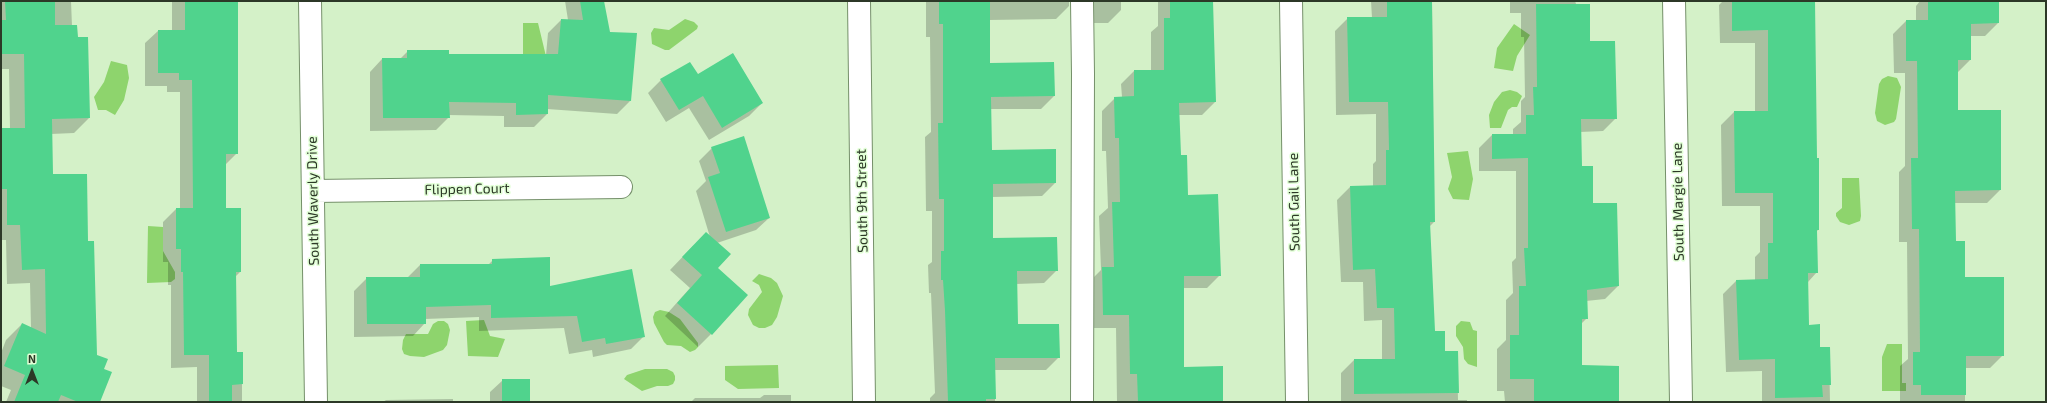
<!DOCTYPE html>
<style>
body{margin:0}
#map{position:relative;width:2047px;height:403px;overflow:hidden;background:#d4f1c8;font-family:"Exo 2",sans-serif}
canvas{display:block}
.frame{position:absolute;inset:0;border:2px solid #2c3827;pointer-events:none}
.north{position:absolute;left:12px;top:351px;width:40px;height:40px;-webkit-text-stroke:3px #e1ffd5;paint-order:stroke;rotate:0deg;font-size:11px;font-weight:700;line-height:16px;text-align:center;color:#2c3827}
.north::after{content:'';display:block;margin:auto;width:14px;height:18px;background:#2c3827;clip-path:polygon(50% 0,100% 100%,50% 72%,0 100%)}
</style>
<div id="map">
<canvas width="2047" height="403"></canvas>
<div class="frame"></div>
<div class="north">N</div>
</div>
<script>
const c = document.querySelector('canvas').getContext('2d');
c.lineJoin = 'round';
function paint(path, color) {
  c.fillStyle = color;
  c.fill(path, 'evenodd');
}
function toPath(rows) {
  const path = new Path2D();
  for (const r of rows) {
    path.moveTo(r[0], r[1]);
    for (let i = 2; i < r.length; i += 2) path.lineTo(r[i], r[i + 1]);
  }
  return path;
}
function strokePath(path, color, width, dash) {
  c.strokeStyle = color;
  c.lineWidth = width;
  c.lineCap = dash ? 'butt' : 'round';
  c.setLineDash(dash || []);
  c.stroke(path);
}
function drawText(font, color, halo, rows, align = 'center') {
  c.font = font + ' "Exo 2",sans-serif';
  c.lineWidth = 3;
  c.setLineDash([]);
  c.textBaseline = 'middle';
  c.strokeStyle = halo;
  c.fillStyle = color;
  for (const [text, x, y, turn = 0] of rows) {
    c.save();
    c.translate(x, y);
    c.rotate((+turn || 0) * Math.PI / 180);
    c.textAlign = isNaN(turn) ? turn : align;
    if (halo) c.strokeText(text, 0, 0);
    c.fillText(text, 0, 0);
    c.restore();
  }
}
paint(toPath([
 [685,19,694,22,698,26,697,29,669,50,665,50,652,44,651,33,654,28,669,30],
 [523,23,538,23,550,73,523,73],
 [1514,24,1530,35,1517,56,1513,71,1494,68,1497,48],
 [111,61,127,65,129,78,124,100,115,115,106,110,98,110,94,97,104,82],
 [1888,76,1897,78,1901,87,1896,119,1894,122,1885,125,1877,121,1875,113,1879,84,1882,79],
 [1510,90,1517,92,1522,96,1517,107,1512,107,1508,110,1501,128,1490,128,1489,115,1494,102,1502,92],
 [1468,151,1473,179,1469,200,1453,199,1448,189,1452,177,1447,153],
 [1842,178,1859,178,1861,216,1860,221,1849,225,1840,222,1836,216,1836,213,1842,208],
 [148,226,163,227,163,251,175,272,175,279,171,282,147,283],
 [759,274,771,278,777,283,783,296,777,317,772,325,765,328,759,328,753,325,748,315,749,309,762,292,759,285,752,281],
 [660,310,669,312,680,319,698,343,698,347,695,350,690,352,681,346,667,345,664,342,654,323,653,317,655,312],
 [484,320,490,336,505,339,498,357,468,356,466,321],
 [438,321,444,321,448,324,450,330,447,345,443,350,424,357,410,356,404,354,402,349,403,340,406,334,428,334,433,324],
 [1461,321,1470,322,1473,330,1477,331,1477,367,1468,364,1464,359,1463,347,1456,336,1456,326],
 [1887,344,1902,344,1902,383,1906,383,1906,391,1882,391,1882,357],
 [778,365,779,388,738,389,725,380,725,366],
 [645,369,667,369,673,372,675,376,675,380,673,384,668,386,657,386,642,391,624,379,627,375]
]), '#8ed46d');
paint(toPath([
 [1,1,71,1,72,26,89,118,74,133,51,134,52,175,87,242,96,355,103,369,99,402,6,402,11,390,1,386,1,353,6,340,22,324,31,328,30,283,7,284,6,240,1,240,1,129,10,129,9,69,1,69],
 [172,1,237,1,237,153,225,165,225,209,240,272,235,277,236,353,242,353,242,402,197,402,197,367,171,368,171,285,168,285,168,262,163,262,163,222,176,209,180,209,180,92,167,92,167,86,145,86,145,43,158,31,172,31],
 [565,1,603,1,609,33,630,101,617,114,547,109,547,114,534,127,504,127,504,116,448,115,449,117,436,130,370,131,370,72,382,59,400,59,408,51,448,55,546,55,548,33,561,20,568,20],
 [926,1,1121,1,1121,10,1108,23,1082,23,1075,3,1069,1,1069,6,1056,19,989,20,989,64,1054,96,1041,109,990,109,991,151,1055,183,1042,196,992,197,992,239,1057,270,1044,283,1016,284,1017,326,1059,357,1046,370,995,370,995,402,930,402,930,398,935,393,931,293,929,293,928,265,932,262,932,211,926,211,925,137,931,132,930,37,926,37],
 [1158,1,1212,1,1215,102,1202,115,1179,115,1180,156,1187,196,1220,275,1207,288,1183,288,1184,368,1222,402,1117,402,1116,328,1090,328,1090,281,1101,270,1099,216,1108,208,1106,151,1102,151,1102,111,1115,98,1122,97,1121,84,1134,71,1151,71,1151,32,1158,26],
 [1371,1,1432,1,1434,222,1429,227,1434,332,1444,352,1457,352,1458,400,1467,400,1467,402,1341,402,1341,373,1354,360,1382,360,1382,320,1364,321,1363,282,1341,282,1337,200,1350,187,1373,187,1373,164,1376,161,1376,114,1336,115,1335,31,1348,18,1372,18],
 [1510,1,1575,1,1616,118,1603,131,1580,132,1581,167,1618,286,1605,299,1586,301,1587,318,1581,324,1581,366,1618,401,1616,402,1505,402,1504,391,1497,391,1497,349,1506,340,1506,300,1513,293,1512,262,1516,258,1516,171,1479,171,1479,148,1492,135,1513,135,1513,129,1521,122,1521,101,1525,97,1524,37,1521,37,1521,13,1510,13],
 [1723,1,1814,1,1816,159,1818,230,1816,232,1817,272,1808,282,1808,326,1819,348,1829,348,1830,402,1762,402,1762,371,1726,372,1723,294,1736,281,1755,281,1755,257,1760,252,1760,206,1722,206,1721,125,1734,112,1755,112,1755,43,1720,43,1719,5],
 [1920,1,1998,1,1998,23,1985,36,1970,36,1970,60,1957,73,1957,111,2000,190,1987,203,1954,203,1955,242,1964,278,2003,355,1990,368,1965,368,1965,402,1900,402,1900,366,1908,359,1907,242,1899,242,1899,172,1905,166,1905,73,1894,73,1893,34,1906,21,1916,21,1916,6],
 [697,76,762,103,749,116,709,140,689,108,666,122,648,93,661,80],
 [712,148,769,218,756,230,717,243,711,334,698,347,665,316,690,288,670,270,693,246,710,237,696,191,706,181,699,161],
 [493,260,549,287,644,336,631,349,593,357,592,350,569,354,564,328,479,331,479,317,425,319,425,323,413,336,354,337,354,291,367,278,407,278,420,265,488,265],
 [503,380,529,402,490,402,490,392],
 [764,395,791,395,791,402,691,402,695,398,760,398],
 [453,399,453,402,383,402,386,400]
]), '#0003');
paint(toPath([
 [5,1,55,1,55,25,77,25,78,37,88,37,90,118,52,119,53,174,87,174,88,241,94,241,97,355,108,359,104,369,112,372,100,402,78,402,61,395,58,402,14,402,25,375,4,366,22,323,46,334,45,269,22,270,20,225,7,225,7,189,2,189,1,128,25,128,24,54,1,54,1,20,6,20],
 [185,1,238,1,238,154,226,154,226,208,241,208,241,272,236,272,237,352,243,352,243,384,232,385,232,402,209,402,209,355,184,355,183,272,181,272,181,249,176,249,176,208,193,208,192,80,179,80,179,73,158,73,158,30,185,30],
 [580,1,604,1,610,32,637,33,631,101,548,95,548,114,516,115,516,103,449,102,450,118,383,118,382,58,407,58,407,50,449,50,449,54,558,54,561,19,583,20],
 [939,1,990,1,990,63,1054,62,1055,96,991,97,992,150,1056,149,1056,183,993,184,993,238,1057,237,1058,271,1017,271,1018,324,1059,324,1060,358,995,358,996,399,986,399,986,402,948,402,945,311,943,280,941,280,941,251,944,251,944,199,939,199,938,123,943,123,943,24,939,24],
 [1170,1,1213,1,1216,102,1179,103,1181,155,1187,155,1188,195,1218,194,1221,276,1184,276,1184,367,1223,366,1223,402,1138,402,1137,374,1130,374,1129,315,1103,315,1102,267,1114,267,1112,202,1120,202,1119,138,1115,138,1114,97,1134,96,1134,70,1164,70,1164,18,1170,18],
 [1387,1,1432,1,1435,222,1430,222,1435,331,1445,331,1445,351,1458,351,1459,393,1354,394,1354,359,1395,359,1394,308,1377,308,1375,269,1353,270,1350,186,1386,185,1386,150,1389,150,1388,102,1349,102,1347,17,1387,17],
 [1732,1,1815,1,1817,158,1819,158,1819,230,1817,230,1818,273,1808,273,1809,325,1820,324,1820,347,1830,347,1831,385,1822,385,1823,397,1775,398,1775,359,1739,360,1736,280,1768,279,1768,243,1773,243,1773,193,1735,193,1734,111,1768,111,1768,30,1732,31],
 [1928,1,1999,1,1999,23,1971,24,1971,60,1958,60,1958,110,2001,110,2001,190,1955,191,1956,241,1965,241,1965,277,2004,277,2004,356,1966,356,1966,395,1921,395,1921,385,1913,385,1913,352,1920,352,1919,229,1912,229,1911,158,1918,158,1917,61,1906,61,1906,20,1928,20],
 [1536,4,1590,4,1590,41,1615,41,1617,119,1581,119,1582,166,1593,166,1593,203,1617,203,1619,286,1587,290,1588,319,1582,319,1582,365,1619,366,1619,401,1534,401,1534,379,1510,379,1510,335,1519,335,1519,286,1526,286,1524,248,1528,248,1528,158,1492,159,1492,134,1526,134,1526,115,1534,115,1533,87,1537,87],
 [733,53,763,103,722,128,703,96,679,110,660,79,690,62,698,74],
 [744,136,770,218,726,232,708,177,720,173,711,147],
 [706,232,731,254,718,268,748,295,712,335,677,303,702,275,682,257],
 [550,257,550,286,632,269,645,337,606,344,605,338,582,342,577,316,491,318,491,305,426,307,426,324,367,324,366,277,420,277,420,264,492,264,492,259],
 [502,379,530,379,530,402,502,402]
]), '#50d38d');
const minor = toPath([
 [310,1,316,402],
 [859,1,864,402],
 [1082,1,1083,74,1082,402],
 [1291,1,1297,402],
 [1674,1,1681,402],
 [314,191,621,187]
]);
strokePath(minor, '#75906a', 24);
strokePath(minor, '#fff', 22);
drawText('14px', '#2c3827', '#e1ffd5', [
 ["Flippen Court",467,189,-1],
 ["South Waverly Drive",313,201,-91],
 ["South 9th Street",862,201,-91],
 ["South Gail Lane",1294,202,-91],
 ["South Margie Lane",1678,202,-91]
]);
</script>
